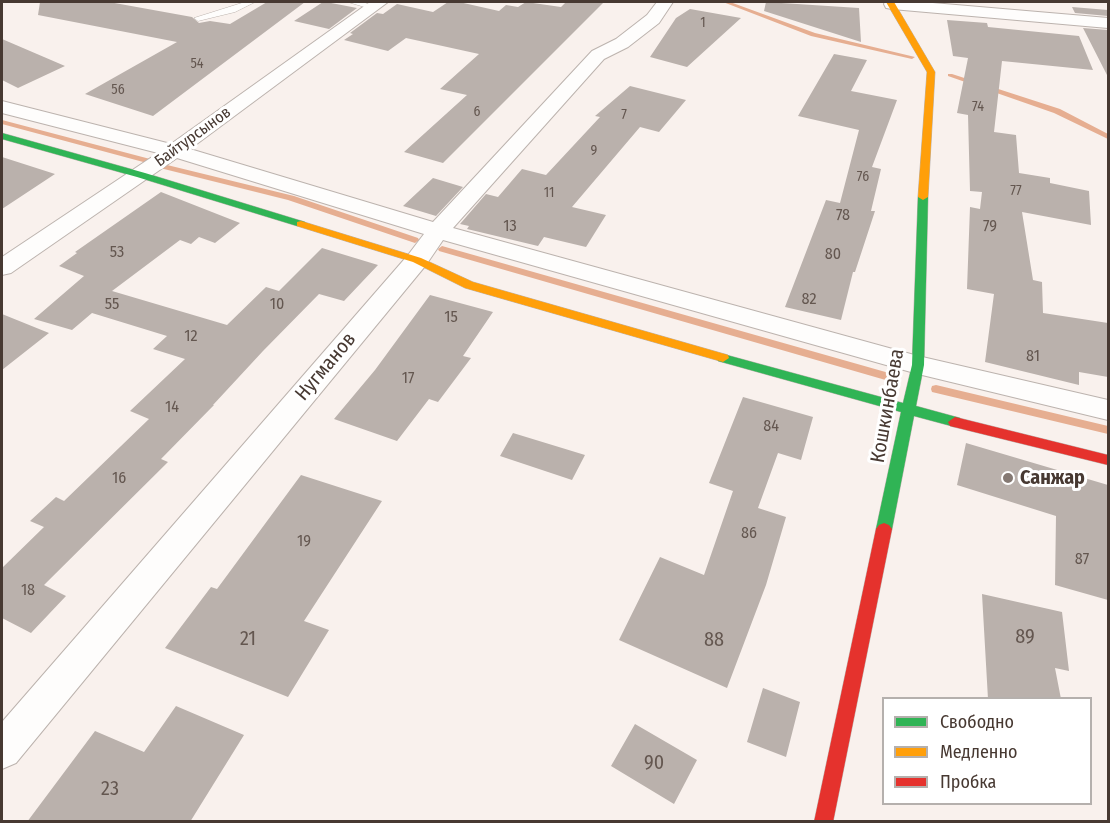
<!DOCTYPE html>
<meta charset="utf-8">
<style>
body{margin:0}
#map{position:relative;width:1110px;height:823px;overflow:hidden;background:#f9f1ed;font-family:"Fira Sans Condensed",sans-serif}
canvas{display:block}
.frame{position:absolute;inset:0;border:3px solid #473932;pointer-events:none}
.legend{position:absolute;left:882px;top:697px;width:210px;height:108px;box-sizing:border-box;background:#fff;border:2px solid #b5b0ad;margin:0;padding:8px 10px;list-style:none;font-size:18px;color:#473932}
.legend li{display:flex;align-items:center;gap:12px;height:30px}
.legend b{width:30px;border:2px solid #b5b0ad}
</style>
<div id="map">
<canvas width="1110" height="823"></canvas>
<div class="frame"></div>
<ul class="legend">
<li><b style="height:8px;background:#30b455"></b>Свободно</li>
<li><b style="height:8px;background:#ff9f0a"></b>Медленно</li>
<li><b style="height:8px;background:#e5322d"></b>Пробка</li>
</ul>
</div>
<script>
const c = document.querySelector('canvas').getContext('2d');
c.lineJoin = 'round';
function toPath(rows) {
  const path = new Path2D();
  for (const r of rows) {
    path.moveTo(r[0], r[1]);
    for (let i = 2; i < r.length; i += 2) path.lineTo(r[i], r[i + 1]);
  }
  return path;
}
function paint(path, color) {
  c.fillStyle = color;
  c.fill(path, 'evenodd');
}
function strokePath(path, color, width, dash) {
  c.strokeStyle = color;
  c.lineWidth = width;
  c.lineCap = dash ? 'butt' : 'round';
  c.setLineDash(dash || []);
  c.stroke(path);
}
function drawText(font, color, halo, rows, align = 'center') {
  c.font = font + ' "Fira Sans Condensed",sans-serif';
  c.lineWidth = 6;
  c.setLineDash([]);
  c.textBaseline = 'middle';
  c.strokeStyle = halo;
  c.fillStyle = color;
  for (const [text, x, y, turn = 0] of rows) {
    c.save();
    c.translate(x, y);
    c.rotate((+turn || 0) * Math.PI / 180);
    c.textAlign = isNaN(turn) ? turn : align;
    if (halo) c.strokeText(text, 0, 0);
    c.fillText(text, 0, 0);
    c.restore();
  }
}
paint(toPath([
 [723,2,730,2,815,33,915,57,912,59,811,36,723,2],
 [948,74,952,74,1060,109,1108,134,1108,139,1054,113,948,76,948,74],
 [2,120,150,159,151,161,147,163,2,124,2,120],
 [160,164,163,164,294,196,418,238,419,240,415,243,412,242,288,200,160,168,160,164],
 [442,246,889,373,894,377,889,381,439,251,438,249,442,246],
 [936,385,1108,426,1108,434,932,392,931,389,932,386,936,385]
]), '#e6ae91');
paint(toPath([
 [40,2,109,2,192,17,199,23,210,21,230,24,267,2,305,2,153,116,85,94,177,42,38,15],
 [323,2,326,2,357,8,329,29,294,21],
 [448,2,459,2,499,11,506,5,518,7,526,2,561,7,566,2,604,2,443,163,404,152,467,95,440,89,479,54,406,38,388,51,344,40,353,34,350,33,377,13,383,14,397,4,433,12],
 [766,2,859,8,861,42,764,11],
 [1072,7,1108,10,1108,16,1075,13],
 [690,9,741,18,687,67,650,57,676,18],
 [947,20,987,23,988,27,1079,36,1093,70,1002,61,994,132,1016,135,1019,173,1050,178,1050,183,1089,191,1091,225,1022,212,1033,280,1042,282,1043,313,1108,323,1108,377,1079,372,1079,385,985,362,994,294,967,289,970,207,980,209,982,192,970,191,968,115,957,113,968,58,953,56],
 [1083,28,1108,30,1108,77],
 [2,39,65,66,18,88,2,80],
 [834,54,867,60,851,91,897,100,872,167,881,169,871,211,875,211,855,272,853,272,841,320,785,307,826,200,840,203,859,130,798,116],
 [630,86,686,100,659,132,640,127,572,207,606,215,586,247,544,237,538,246,467,229,469,226,460,224,486,194,498,197,522,169,546,175,600,117,595,116],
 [2,157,55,174,2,209],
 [433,178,463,187,436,216,403,206],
 [161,192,240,223,215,243,199,237,191,244,180,240,112,291,227,325,266,287,279,291,322,248,378,265,344,301,319,294,263,351,213,405,214,405,161,459,168,462,44,585,66,596,31,633,2,618,2,568,44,527,30,521,56,497,64,501,149,419,130,411,185,359,153,349,167,336,92,313,72,330,34,319,84,276,59,266,77,253,75,252],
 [430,295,493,312,463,356,471,358,438,402,429,399,397,441,334,419,375,370],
 [2,314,49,333,2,370],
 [743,397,813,417,801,460,778,453,758,508,786,517,766,585,727,688,619,640,660,557,704,575,733,491,709,483],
 [513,433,585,455,572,480,500,456],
 [966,443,1108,485,1108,600,1055,585,1056,516,957,485],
 [301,475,382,501,304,621,329,630,288,697,165,648,211,587,217,589],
 [982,594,1062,612,1069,671,1055,668,1061,699,988,699],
 [763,688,800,702,786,757,747,742],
 [176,706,244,735,190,822,27,822,95,731,144,752],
 [635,724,697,760,674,804,611,766]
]), '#bab1ac');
const lane = toPath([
 [245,2,255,2,235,12,198,21,194,18,245,2],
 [348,2,362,2,375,6,371,9,348,2]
]);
const street = toPath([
 [370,2,388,2,190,149,433,222,592,51,616,39,647,15,657,2,673,2,659,23,628,47,604,59,453,228,918,356,1108,400,1108,420,918,374,443,240,426,265,16,763,2,769,2,722,408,255,424,234,177,158,11,273,2,275,2,257,158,153,2,113,2,101,171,144,370,2],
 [885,2,921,2,1108,18,1108,28,892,9,886,8,884,4,885,2]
]);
const fast = toPath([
 [2,133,145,173,305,222,306,224,305,226,297,226,137,177,2,139,2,133],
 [923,194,928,197,924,365,916,406,960,418,962,422,955,427,914,416,892,529,889,533,884,535,879,533,876,529,901,412,718,361,717,358,723,354,903,403,912,365,918,197,923,194]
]);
const slow = toPath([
 [886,2,894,2,935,72,928,197,923,200,918,197,927,72,886,2],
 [301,221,421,258,473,282,728,355,729,358,723,362,465,288,413,262,297,226,297,222,301,221]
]);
const jam = toPath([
 [955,417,1108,455,1108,465,950,426,948,422,955,417],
 [884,523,889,525,892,529,833,822,814,822,876,529,879,525,884,523]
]);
strokePath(lane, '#bcb3ae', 1);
strokePath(street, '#bcb3ae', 2);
strokePath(fast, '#bcb3ae', 1);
strokePath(slow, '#bcb3ae', 1);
strokePath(jam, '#bcb3ae', 1);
paint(lane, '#fefdfc');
paint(street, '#fefdfc');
paint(fast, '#30b455');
paint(slow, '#ff9f0a');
paint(jam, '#e5322d');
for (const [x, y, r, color] of [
 [1008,478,6,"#857973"]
]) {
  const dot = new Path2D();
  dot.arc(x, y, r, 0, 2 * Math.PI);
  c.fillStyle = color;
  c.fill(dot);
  strokePath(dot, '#fff', 2);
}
drawText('14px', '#645750', null, [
 ["1",703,23],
 ["54",197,64],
 ["56",118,90],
 ["74",978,107],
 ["6",477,112],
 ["7",624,115],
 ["9",594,151],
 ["76",863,177],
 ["77",1016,191],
 ["11",549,193]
]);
drawText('16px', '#473932', '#fff', [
 ["Байтурсынов",193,137,-36]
]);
drawText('16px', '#645750', null, [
 ["78",843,216],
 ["13",510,227],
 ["79",990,227],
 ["53",117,253],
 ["80",833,255],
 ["82",809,300],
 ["55",112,305],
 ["10",277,305],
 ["15",451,318],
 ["12",191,337],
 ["81",1033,357],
 ["17",408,379],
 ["14",172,408],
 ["84",771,427],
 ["16",119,479],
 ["86",749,534],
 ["19",304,542],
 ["87",1082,560],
 ["18",28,591]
]);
drawText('20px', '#473932', '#fff', [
 ["Нугманов",326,367,-50],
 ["Кошкинбаева",888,406,-80]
]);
drawText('bold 20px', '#473932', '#fff', [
 ["Санжар",1020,478]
], 'left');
drawText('20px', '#645750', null, [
 ["89",1025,637],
 ["21",248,639],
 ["88",714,640],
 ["90",654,763],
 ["23",110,789]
]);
</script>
